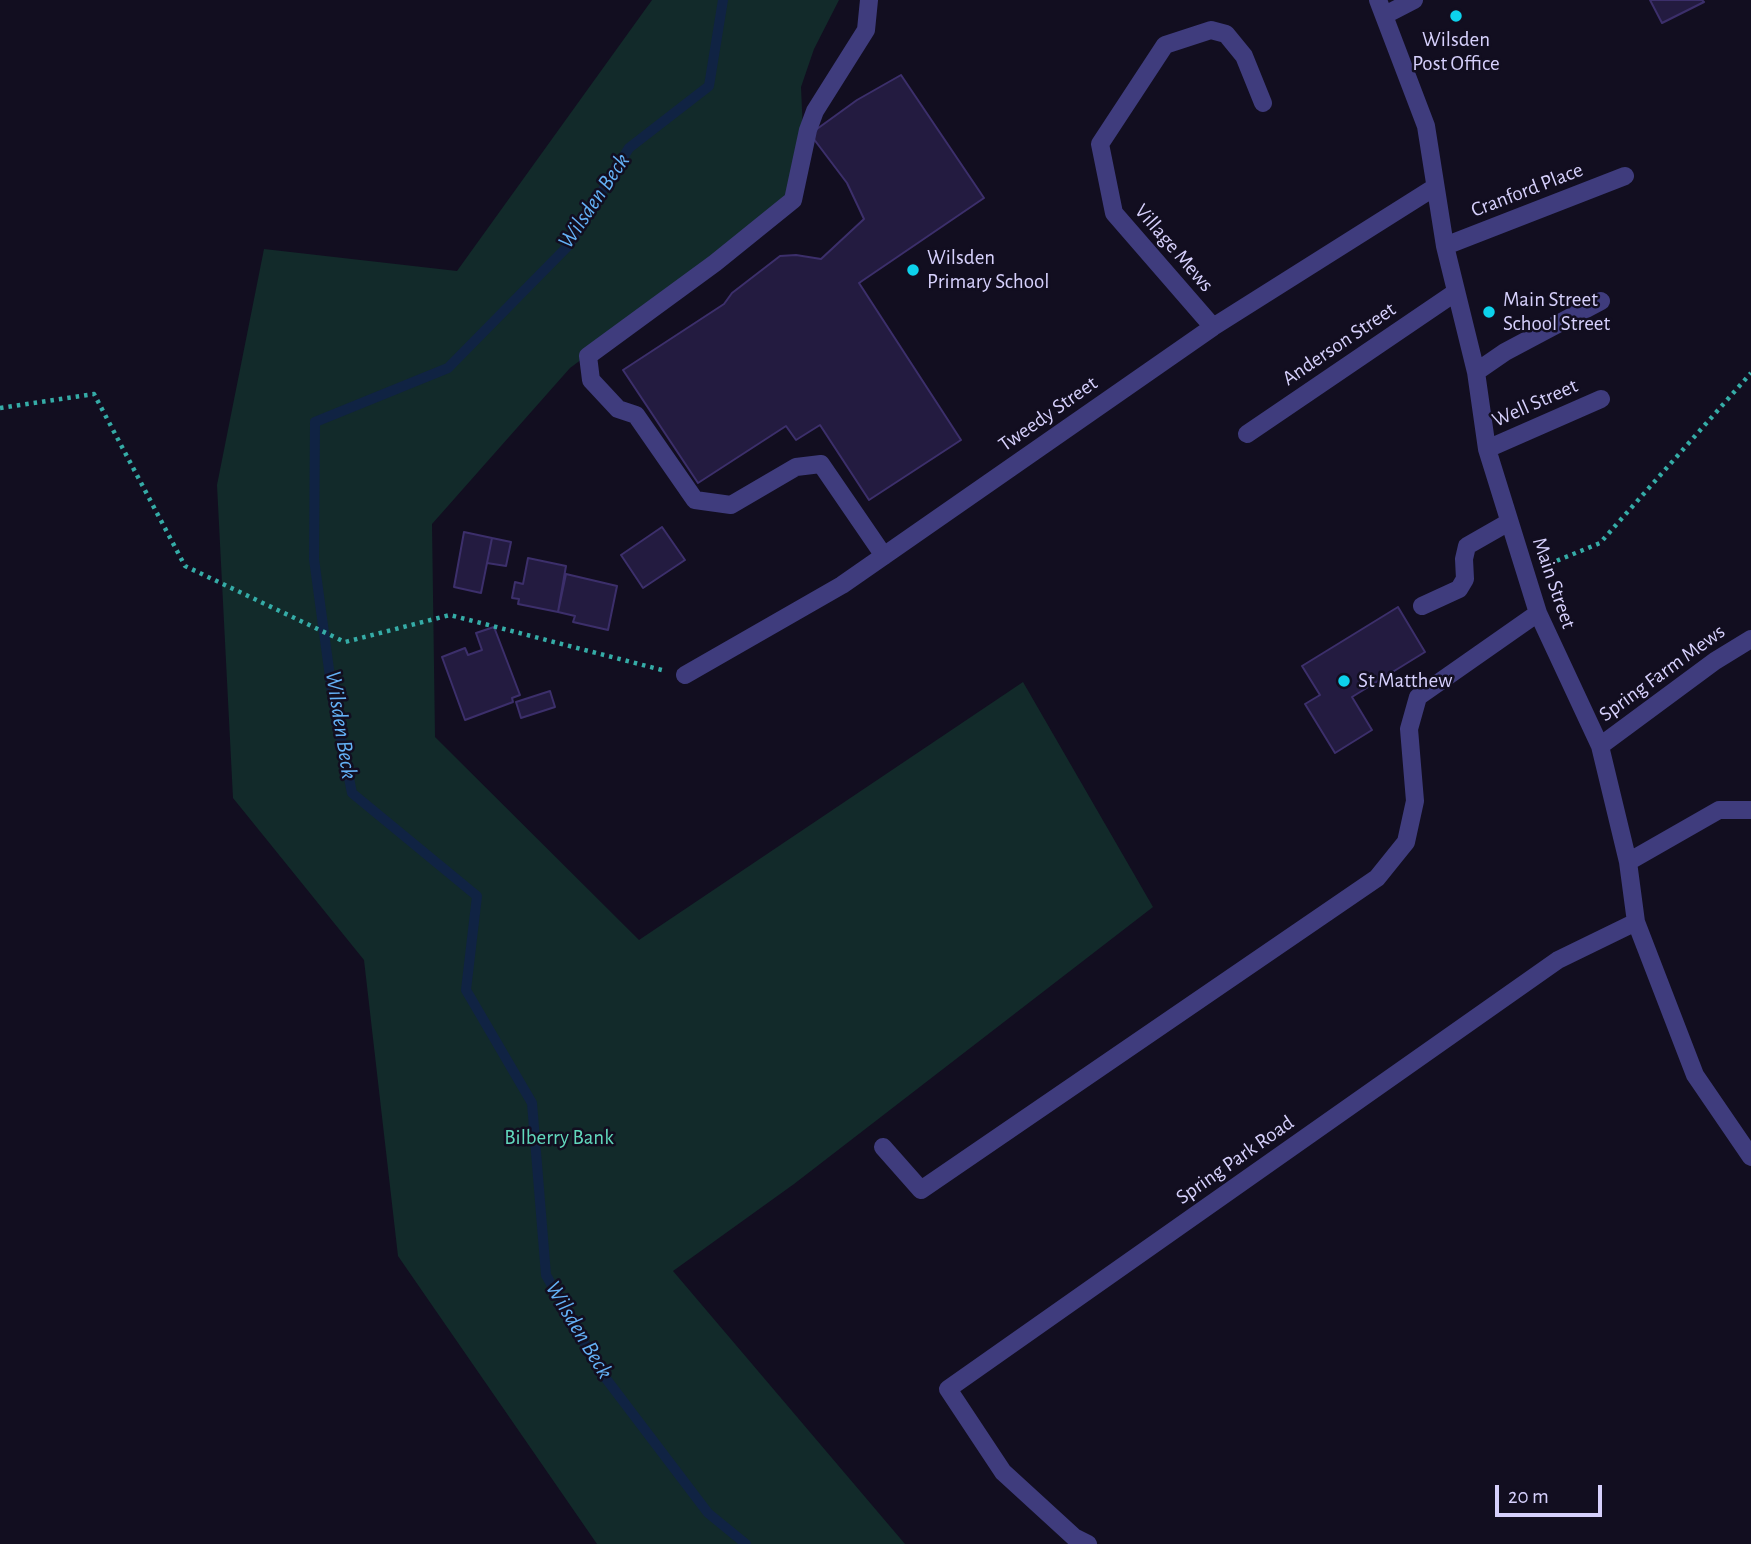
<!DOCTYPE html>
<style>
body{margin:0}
#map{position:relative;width:1751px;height:1544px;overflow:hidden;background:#120e20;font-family:"Alegreya Sans",sans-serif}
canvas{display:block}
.scale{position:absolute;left:1495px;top:1485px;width:107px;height:32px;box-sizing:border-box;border:4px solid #d6d0fc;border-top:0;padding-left:9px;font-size:21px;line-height:24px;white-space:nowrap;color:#d6d0fc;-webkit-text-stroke:5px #120e20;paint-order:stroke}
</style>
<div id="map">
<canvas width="1751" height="1544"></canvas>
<div class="scale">20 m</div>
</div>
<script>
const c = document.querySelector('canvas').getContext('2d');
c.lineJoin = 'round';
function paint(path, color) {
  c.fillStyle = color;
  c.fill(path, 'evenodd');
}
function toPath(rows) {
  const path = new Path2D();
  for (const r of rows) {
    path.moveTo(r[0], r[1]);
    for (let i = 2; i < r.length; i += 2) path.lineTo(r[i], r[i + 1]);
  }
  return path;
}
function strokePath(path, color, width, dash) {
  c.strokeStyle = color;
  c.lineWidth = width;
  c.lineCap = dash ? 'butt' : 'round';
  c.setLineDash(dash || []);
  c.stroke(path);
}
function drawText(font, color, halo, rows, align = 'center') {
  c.font = font + ' "Alegreya Sans",sans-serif';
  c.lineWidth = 5;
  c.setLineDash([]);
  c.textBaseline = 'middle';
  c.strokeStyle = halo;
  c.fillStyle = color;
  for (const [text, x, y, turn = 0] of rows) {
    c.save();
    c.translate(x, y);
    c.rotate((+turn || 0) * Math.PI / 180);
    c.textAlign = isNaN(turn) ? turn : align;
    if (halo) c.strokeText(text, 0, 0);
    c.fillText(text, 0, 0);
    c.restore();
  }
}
paint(toPath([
 [652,0,839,0,814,49,801,87,804,155,794,202,570,368,432,524,435,737,639,940,1023,682,1153,907,794,1184,673,1271,905,1544,597,1544,398,1256,364,960,233,798,217,485,264,249,457,271]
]), '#122a2a');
strokePath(toPath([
 [723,0,709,86,629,148,568,246,448,368,315,422,314,559,333,699,352,793,477,896,466,990,532,1103,546,1275,601,1372,708,1513,746,1544]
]), '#102343', 10);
const building = toPath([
 [1650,0,1702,0,1704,2,1662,23,1650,0],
 [901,75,984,198,859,283,961,440,869,500,820,425,796,440,786,426,698,483,623,370,724,304,732,293,780,256,796,255,821,259,864,219,847,183,810,134,857,100,901,75],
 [662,527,685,560,643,588,621,555,662,527],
 [464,532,492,538,481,593,454,587,464,532],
 [492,538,511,542,506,566,487,563,492,538],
 [528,558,566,566,558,612,518,604,519,599,512,598,515,582,523,584,528,558],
 [566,574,617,586,608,630,573,622,575,616,558,612,566,574],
 [1398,607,1425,652,1352,697,1372,730,1335,753,1305,704,1320,695,1302,666,1398,607],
 [494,627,520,695,512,698,513,702,465,720,442,657,465,648,468,655,482,650,476,633,494,627],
 [550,691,555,707,521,718,516,702,550,691]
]);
paint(building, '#231b40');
strokePath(building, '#3c2f6b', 2);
strokePath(toPath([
 [0,408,94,394,185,566,345,642,450,615,662,670],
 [1549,564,1600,543,1751,373]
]), '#35aca7', 4.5, [3.5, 5]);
strokePath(toPath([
 [869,0,866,30,815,111,808,130,793,200,715,263,588,356,591,380,618,409,636,415,695,500,731,505,796,467,821,464,884,556],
 [1378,0,1426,126,1445,246,1476,372,1487,449,1538,613,1600,746,1628,862,1636,922,1695,1075,1751,1157],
 [1385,15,1414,0],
 [1445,246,1625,176],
 [1213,327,1114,213,1100,144,1165,45,1211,30,1226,34,1244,56,1263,103],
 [1476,372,1505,352,1601,301],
 [1247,434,1456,292],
 [1487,449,1601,399],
 [1422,606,1459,589,1465,579,1464,559,1467,546,1509,522],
 [685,675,842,585,1213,327,1435,187],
 [1600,746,1715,661,1751,639],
 [1628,862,1719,810,1751,810],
 [883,1147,921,1190,1377,878,1406,842,1415,801,1409,729,1418,697,1538,613],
 [1088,1544,1074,1537,1003,1472,948,1389,1558,960,1636,922]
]), '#3f3c7d', 18);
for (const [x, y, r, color] of [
 [1456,16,7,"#0dd2ec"],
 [913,270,7,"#0dd2ec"],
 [1489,312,7,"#0dd2ec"],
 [1344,681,7,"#0dd2ec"]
]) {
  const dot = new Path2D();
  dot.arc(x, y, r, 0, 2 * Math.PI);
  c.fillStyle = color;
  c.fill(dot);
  strokePath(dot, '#120e20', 2.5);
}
drawText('21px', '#d6d0fc', '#120e20', [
 ["Wilsden",1456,40,"center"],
 ["Post Office",1456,64,"center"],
 ["Wilsden",927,258],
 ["Primary School",927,282],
 ["Main Street",1503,300],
 ["School Street",1503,324],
 ["St Matthew",1358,681]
], 'left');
drawText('21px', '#d6d0fc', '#120e20', [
 ["Cranford Place",1527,190,-21],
 ["Village Mews",1174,248,49],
 ["Anderson Street",1339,344,-34],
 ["Well Street",1535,403,-24],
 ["Tweedy Street",1048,414,-35],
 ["Main Street",1554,583,71],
 ["Spring Farm Mews",1662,673,-36],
 ["Spring Park Road",1235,1160,-35]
]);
drawText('21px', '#61d8bc', '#120e20', [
 ["Bilberry Bank",559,1138]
]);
drawText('italic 23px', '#64b1f6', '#120e20', [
 ["Wilsden Beck",594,201,-56],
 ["Wilsden Beck",341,725,81],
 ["Wilsden Beck",579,1330,59]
]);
</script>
